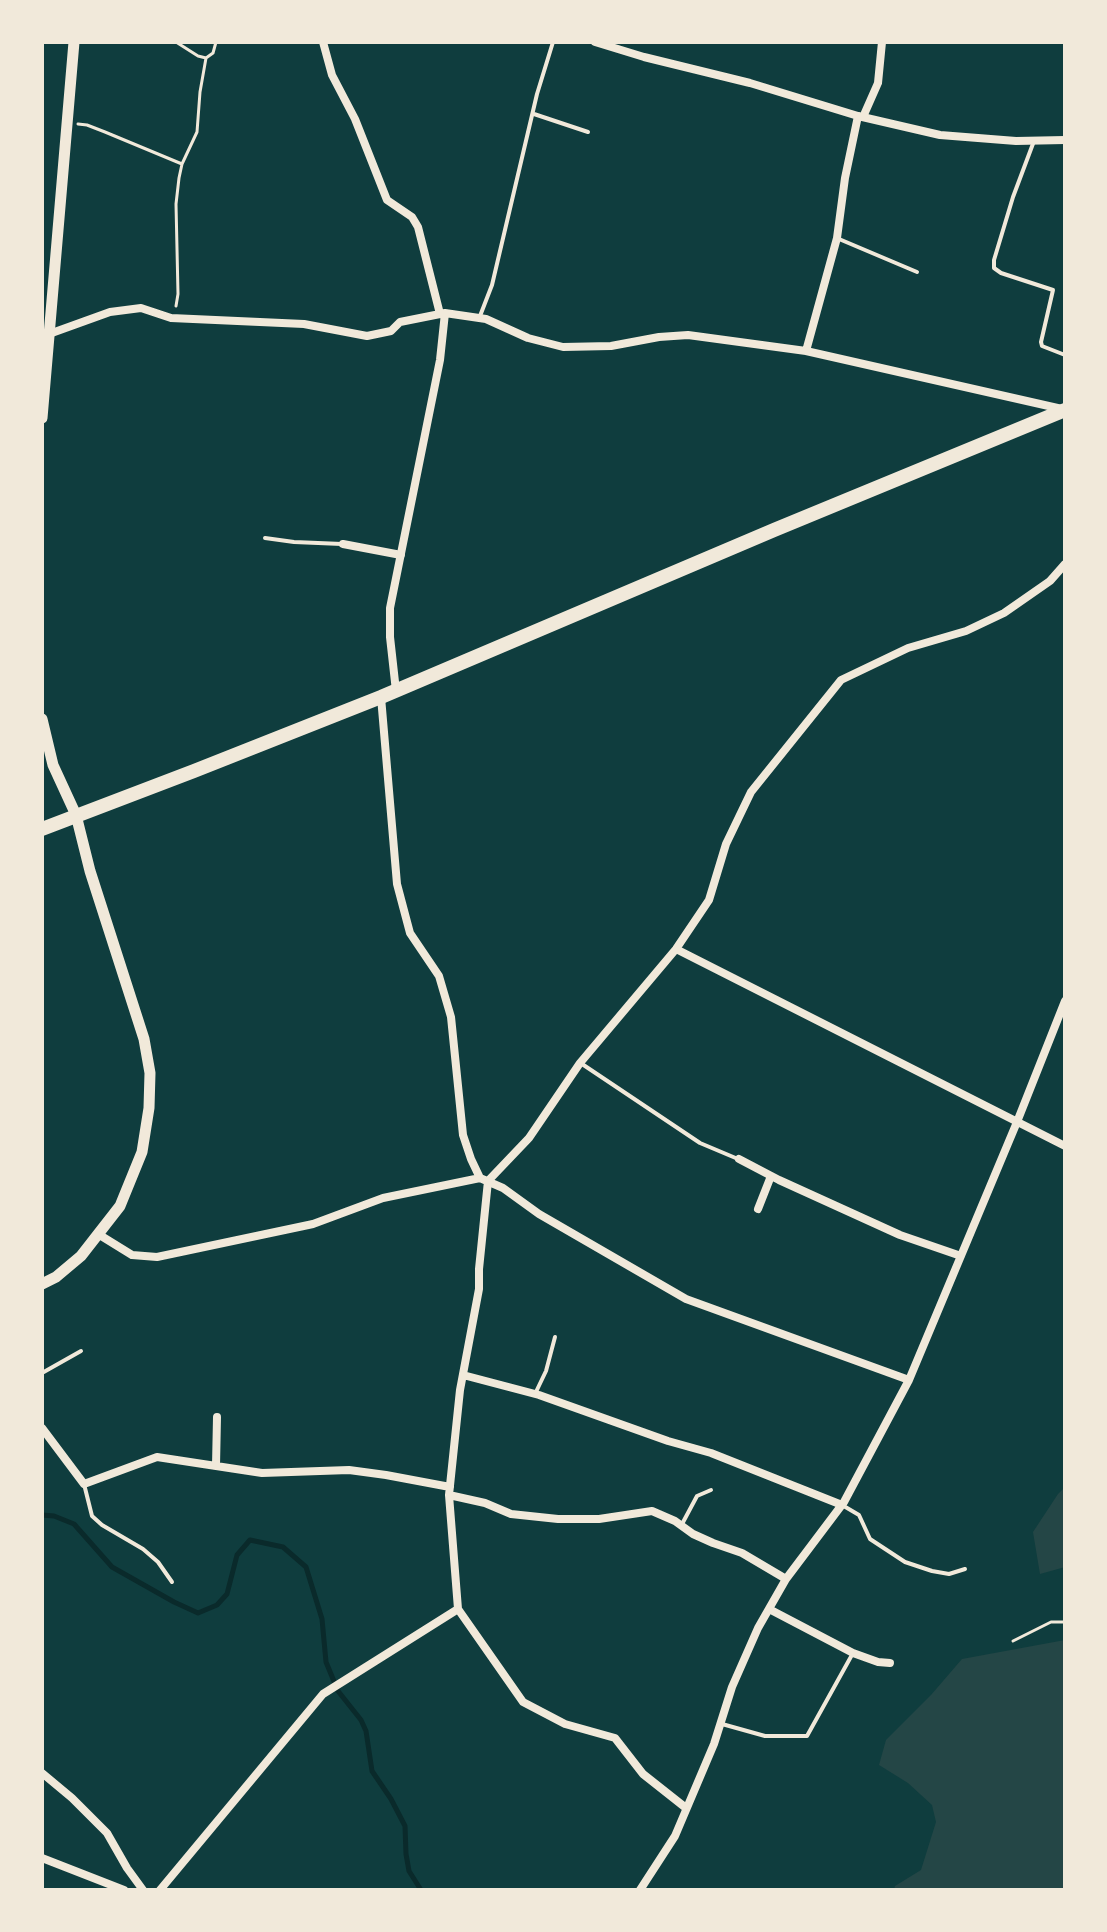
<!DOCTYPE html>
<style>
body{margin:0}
#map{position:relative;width:1107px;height:1932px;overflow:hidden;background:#0f3d3e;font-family:"Noto Serif",serif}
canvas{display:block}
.frame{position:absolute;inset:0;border:44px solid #f1e9da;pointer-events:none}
</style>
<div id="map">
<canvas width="1107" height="1932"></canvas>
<div class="frame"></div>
</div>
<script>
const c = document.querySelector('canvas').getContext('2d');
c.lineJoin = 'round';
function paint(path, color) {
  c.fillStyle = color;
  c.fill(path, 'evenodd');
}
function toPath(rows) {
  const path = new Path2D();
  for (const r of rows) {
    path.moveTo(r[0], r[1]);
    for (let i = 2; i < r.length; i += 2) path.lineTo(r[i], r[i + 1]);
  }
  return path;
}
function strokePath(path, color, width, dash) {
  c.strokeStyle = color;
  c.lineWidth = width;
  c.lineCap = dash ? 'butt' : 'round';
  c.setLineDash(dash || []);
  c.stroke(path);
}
paint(toPath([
 [1065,1487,1065,1567,1040,1574,1033,1532,1058,1494],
 [1065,1640,1065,1890,894,1890,895,1886,921,1870,936,1822,932,1805,908,1783,879,1765,886,1740,931,1695,962,1659]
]), '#244646');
strokePath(toPath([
 [42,1515,54,1516,74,1524,112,1567,174,1602,198,1613,217,1605,227,1594,237,1555,250,1540,283,1547,306,1567,322,1619,326,1662,338,1691,361,1720,366,1731,372,1771,391,1799,405,1826,406,1854,409,1871,421,1890]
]), '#0a2a2b', 5);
strokePath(toPath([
 [176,42,198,56,206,58,213,53,216,42],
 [78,124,87,125,105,132,182,164],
 [176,306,178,294,176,204,179,178,182,164,197,132,200,92,206,58],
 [1013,1641,1051,1622,1065,1622]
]), '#f1e9da', 3);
strokePath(toPath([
 [534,114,588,132],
 [1034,141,1013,197,994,260,994,268,1001,273,1053,290,1041,342,1042,346,1065,355],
 [839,239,917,272],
 [480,316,492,285,537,94,553,42],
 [265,538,294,542,342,544],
 [582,1064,700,1143,738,1159],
 [42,1373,81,1351],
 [535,1394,546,1371,555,1337],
 [84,1484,92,1516,102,1525,143,1549,158,1562,172,1582],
 [842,1505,859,1515,870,1539,905,1562,932,1571,949,1574,965,1569],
 [681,1526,697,1496,711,1490],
 [722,1724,765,1736,807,1736,853,1653]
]), '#f1e9da', 4);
strokePath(toPath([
 [323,42,332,75,355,119,387,200,412,217,418,227,440,314],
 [595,42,644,57,750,83,858,116,940,135,1016,141,1065,140],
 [863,117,878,83,882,42],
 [42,335,49,334,110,312,141,308,171,318,304,324,367,336,391,331,400,322,445,313,486,319,528,338,563,347,611,346,659,337,688,335,806,351,1062,409],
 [806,351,837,238,845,178,858,116],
 [343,544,401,555],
 [396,691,390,637,390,608,440,360,445,313],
 [381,697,397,884,410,933,439,976,451,1017,463,1135,471,1159,480,1178],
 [676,949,1065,1146],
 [739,1159,779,1180,900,1235,961,1256],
 [758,1209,771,1176],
 [98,1234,132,1255,157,1257,313,1224,383,1198,480,1178,503,1188,539,1214,686,1299,909,1380],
 [463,1375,539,1395,668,1441,711,1453,842,1505],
 [42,1428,84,1484,157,1457,262,1473,349,1470,386,1475,450,1487],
 [216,1466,217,1417],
 [449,1495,485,1503,511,1514,558,1519,599,1519,652,1511,675,1521,693,1534,713,1543,742,1553,786,1579],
 [769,1609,853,1653,878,1662,890,1663],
 [42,1773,72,1798,107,1833,127,1868,143,1890],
 [686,1808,643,1774,615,1738,565,1724,523,1702,458,1609,449,1495,460,1390,479,1289,479,1269,488,1181,529,1138,580,1063,676,949,709,900,726,844,751,792,841,680,908,648,966,631,1004,613,1050,581,1065,564],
 [42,1858,124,1890],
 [160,1890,323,1694,458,1609],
 [640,1890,675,1836,714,1744,732,1687,758,1628,786,1579,844,1502,909,1380,1017,1122,1065,1001]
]), '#f1e9da', 8);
strokePath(toPath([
 [42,418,74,42],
 [42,719,53,765,76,815,90,871,144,1039,150,1073,149,1108,142,1152,120,1206,81,1256,56,1277,42,1284]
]), '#f1e9da', 11);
strokePath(toPath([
 [42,829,194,771,381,697,774,530,1065,410]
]), '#f1e9da', 14);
</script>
